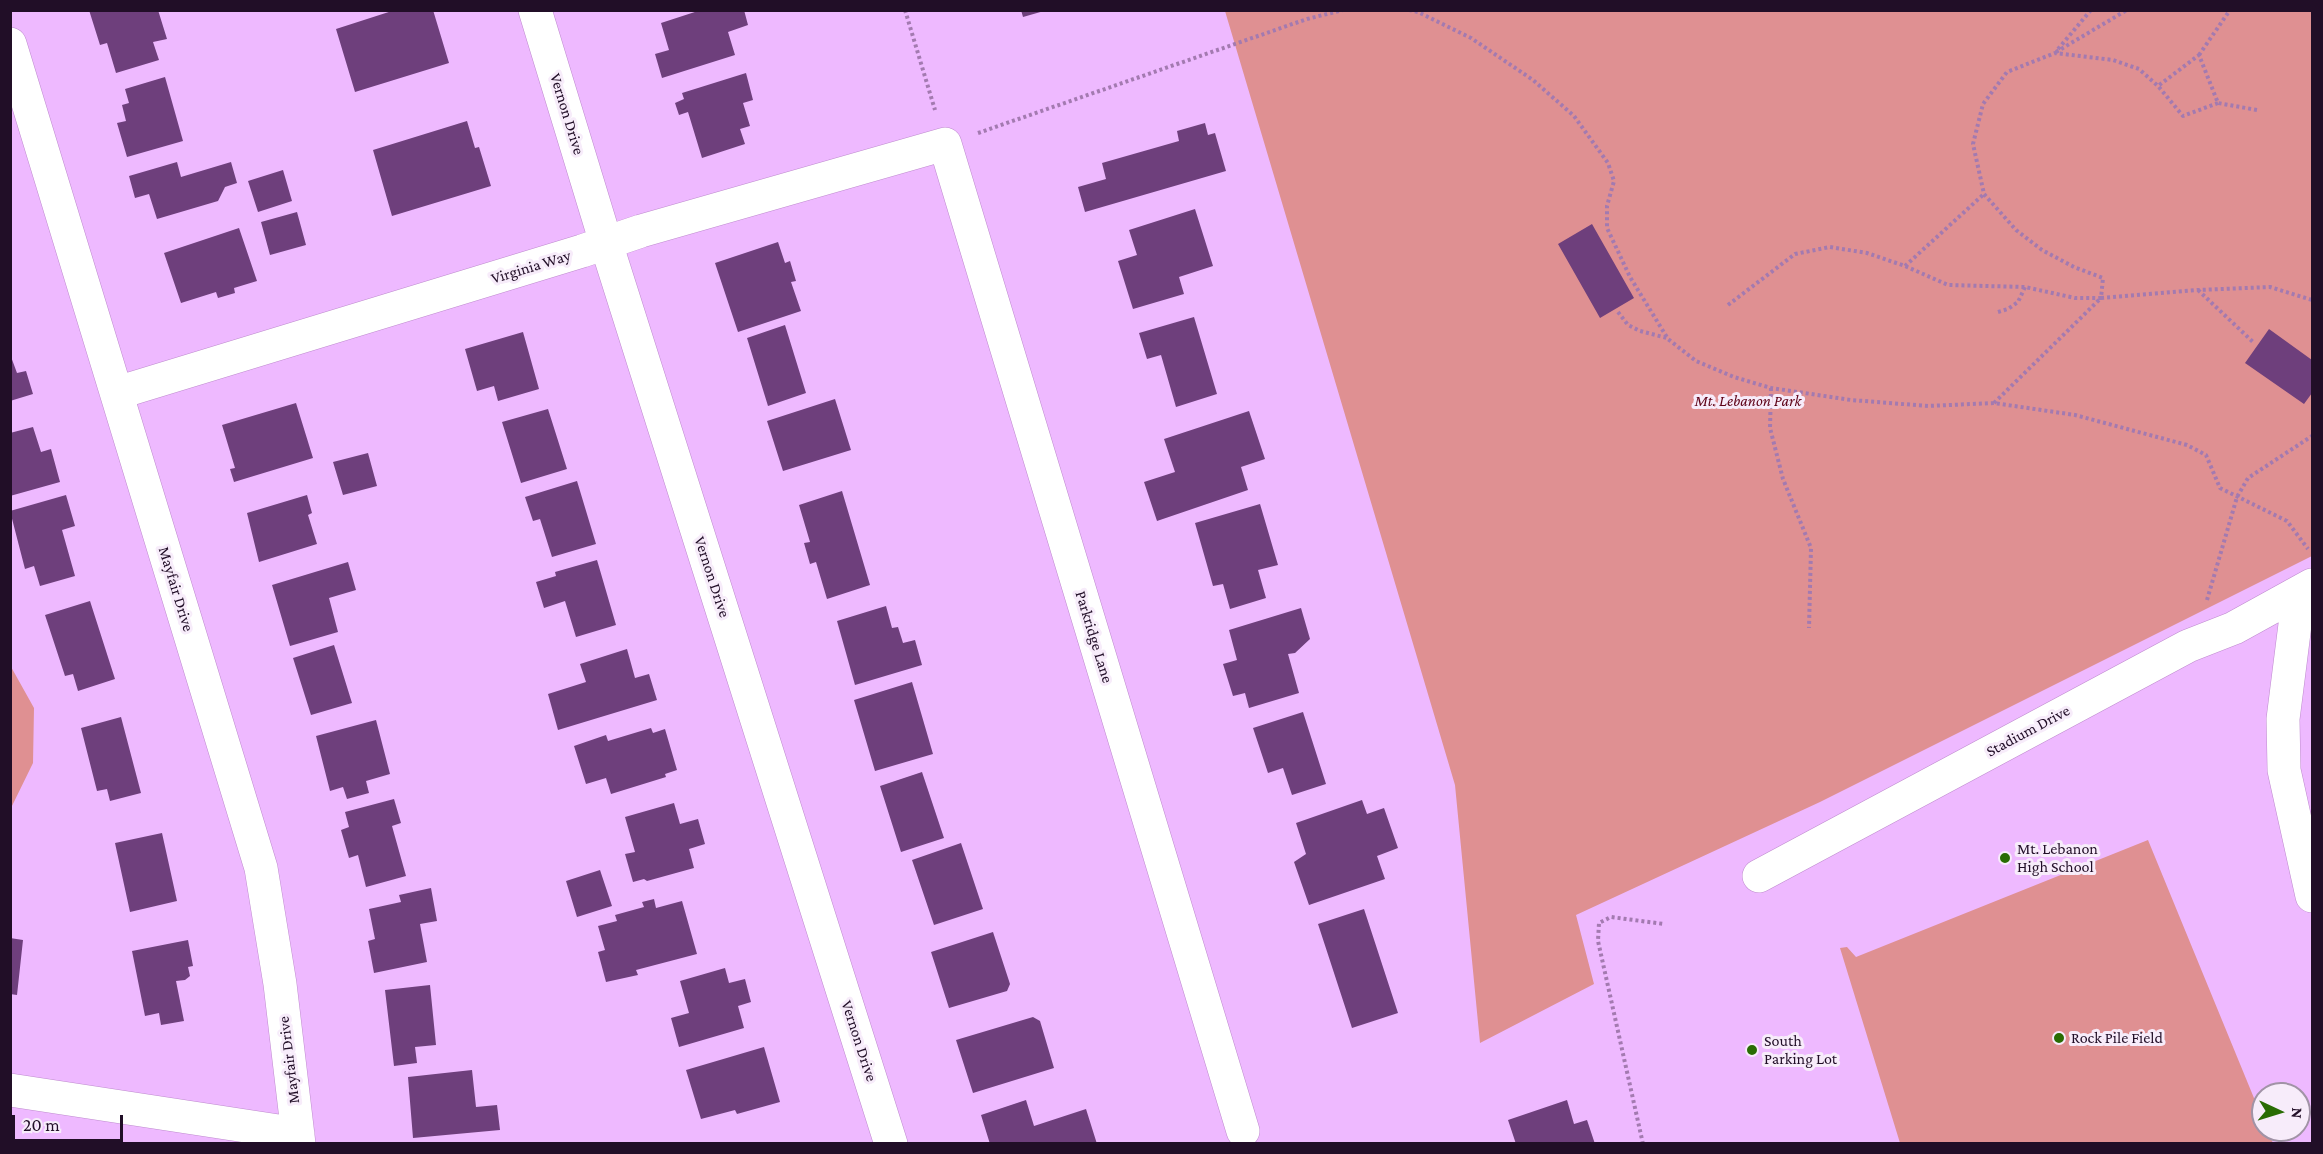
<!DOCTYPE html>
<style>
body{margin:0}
#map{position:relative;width:2323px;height:1154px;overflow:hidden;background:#eeb9ff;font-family:"Crimson Pro",serif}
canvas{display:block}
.frame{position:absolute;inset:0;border:12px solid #210e27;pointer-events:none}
.north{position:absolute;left:2251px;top:1082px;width:60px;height:60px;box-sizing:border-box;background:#f7ecfa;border:2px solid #a193a6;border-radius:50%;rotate:94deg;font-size:16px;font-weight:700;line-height:24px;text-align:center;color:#210e27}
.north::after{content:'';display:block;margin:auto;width:21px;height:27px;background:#296c03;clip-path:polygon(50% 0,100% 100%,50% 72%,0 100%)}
.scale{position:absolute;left:12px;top:1115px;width:111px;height:27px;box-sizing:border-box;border:3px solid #210e27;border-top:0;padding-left:8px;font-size:18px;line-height:21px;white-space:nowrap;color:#210e27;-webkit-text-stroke:4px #f7ecfa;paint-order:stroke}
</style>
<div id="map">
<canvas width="2323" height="1154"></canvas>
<div class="frame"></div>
<div class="north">N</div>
<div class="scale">20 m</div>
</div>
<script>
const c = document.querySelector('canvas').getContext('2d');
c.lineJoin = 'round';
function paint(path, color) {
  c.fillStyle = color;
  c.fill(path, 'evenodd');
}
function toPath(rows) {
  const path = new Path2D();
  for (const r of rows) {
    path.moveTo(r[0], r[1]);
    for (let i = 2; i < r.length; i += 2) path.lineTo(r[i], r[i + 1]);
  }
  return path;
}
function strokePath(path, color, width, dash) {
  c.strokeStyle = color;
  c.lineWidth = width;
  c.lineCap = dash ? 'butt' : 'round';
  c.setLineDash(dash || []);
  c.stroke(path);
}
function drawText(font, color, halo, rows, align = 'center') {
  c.font = font + ' "Crimson Pro",serif';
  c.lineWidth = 6;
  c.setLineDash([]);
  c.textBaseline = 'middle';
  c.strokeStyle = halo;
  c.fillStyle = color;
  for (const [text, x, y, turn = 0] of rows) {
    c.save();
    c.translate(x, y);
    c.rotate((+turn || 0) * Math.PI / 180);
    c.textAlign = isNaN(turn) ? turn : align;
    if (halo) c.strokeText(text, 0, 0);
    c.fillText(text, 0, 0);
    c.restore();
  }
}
paint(toPath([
 [1225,11,2312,11,2312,556,1820,802,1576,915,1594,984,1480,1043,1455,785],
 [10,665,34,708,33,763,11,808],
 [2148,840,2263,1120,2263,1130,2267,1130,2273,1143,1900,1143,1840,948,1847,947,1856,957]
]), '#df9092');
paint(toPath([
 [89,10,158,10,167,39,153,42,159,60,116,73,107,43,100,45],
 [395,10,433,10,449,63,355,92,336,29],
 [701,10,744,10,748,25,728,32,735,55,662,78,655,54,669,50,661,23],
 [1021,10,1044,10,1044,11,1023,17],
 [746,73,753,100,743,103,750,126,740,129,745,144,702,158,688,112,679,115,675,103,684,99,682,93],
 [165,77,183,141,127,157,117,123,126,121,122,105,129,103,125,89],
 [467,121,475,148,479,147,491,186,392,216,373,150],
 [1205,123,1208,135,1215,133,1226,171,1085,212,1078,187,1106,179,1102,163,1179,141,1177,131],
 [177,162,181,177,231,162,237,183,225,187,218,201,157,219,149,194,135,198,129,176],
 [283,170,292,201,258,212,248,181],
 [1195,209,1213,266,1179,277,1184,294,1133,309,1118,261,1137,255,1129,230],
 [297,212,306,245,270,255,261,222],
 [1592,224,1634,298,1600,318,1558,244],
 [239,228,257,281,234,288,235,293,218,298,216,292,181,303,164,253],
 [778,242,785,263,790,261,796,281,791,282,801,311,738,332,715,263],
 [1194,317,1217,394,1176,407,1161,355,1147,359,1139,333],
 [785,325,806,393,768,406,747,338],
 [2269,329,2312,360,2312,393,2304,404,2245,363],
 [523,332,539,389,498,401,494,386,477,391,465,349],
 [10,354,17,373,26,371,33,394,10,401],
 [835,399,851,450,783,471,767,421],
 [296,403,313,458,234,482,230,469,235,468,222,425],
 [548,409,567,469,521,483,502,422],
 [1249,411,1265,459,1241,467,1248,490,1157,521,1144,482,1175,472,1164,439],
 [33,427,41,452,51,449,60,482,10,496,10,433],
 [368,453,377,486,343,495,333,462],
 [577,481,596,544,552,557,540,519,533,521,525,497],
 [842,491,870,585,827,599,816,562,810,564,804,543,810,542,799,505],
 [66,495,75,526,62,530,75,576,40,586,34,566,25,569,10,511],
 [307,495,312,513,308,515,317,544,259,562,247,513],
 [1260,504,1278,565,1258,570,1266,598,1230,609,1223,584,1213,586,1195,523],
 [597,560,616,625,576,637,565,601,544,608,536,582,556,576,555,572],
 [348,562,356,590,329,598,338,632,290,646,272,585],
 [90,601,115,679,78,691,73,674,65,676,45,615],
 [886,606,892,628,898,627,903,643,915,640,922,665,855,685,837,621],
 [1301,608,1310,639,1295,653,1288,654,1299,693,1249,708,1245,693,1233,696,1223,664,1237,660,1229,630],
 [334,645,352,703,311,715,293,658],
 [627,649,635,678,649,674,657,700,558,730,548,694,586,682,580,664],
 [912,682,933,754,875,771,854,700],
 [1303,712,1326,784,1292,795,1283,768,1268,773,1253,728],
 [121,717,141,793,110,801,107,789,97,791,81,728],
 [376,720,390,774,366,781,369,793,347,799,343,787,330,791,316,736],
 [651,728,653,733,665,729,677,770,665,774,666,777,611,794,606,778,586,784,574,746,606,735,608,741],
 [922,772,944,838,901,852,880,786],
 [394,799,401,823,392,826,406,876,366,887,358,855,349,858,341,830,349,827,345,812],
 [1362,800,1367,814,1384,808,1398,848,1377,856,1385,879,1309,905,1294,862,1306,854,1296,823],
 [674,803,680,824,698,819,705,844,689,849,694,868,647,881,644,879,633,882,625,854,635,852,625,817],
 [162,833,177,901,130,912,115,843],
 [961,843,983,909,934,925,912,860],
 [600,870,612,906,577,917,566,881],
 [431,888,437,921,420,924,427,962,374,973,368,941,375,939,369,909,401,902,399,895],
 [654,899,656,908,682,901,697,954,636,970,638,975,606,982,598,952,605,950,598,926,617,921,615,915,644,907,642,902],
 [1364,909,1398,1013,1352,1028,1318,924],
 [993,932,1010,984,1007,991,949,1008,931,952],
 [10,938,23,940,17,995,10,994],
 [188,940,193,966,188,967,190,976,185,980,176,981,184,1021,161,1025,159,1013,145,1016,132,951],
 [725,968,729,983,745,979,751,1002,738,1006,744,1028,679,1047,671,1018,689,1013,680,981],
 [430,985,436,1045,415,1047,417,1063,394,1066,385,990],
 [1033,1017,1040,1021,1054,1068,973,1093,956,1040],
 [764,1047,780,1102,737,1114,735,1110,701,1119,686,1070],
 [472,1070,476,1107,497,1105,500,1130,413,1138,408,1077],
 [1026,1100,1034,1126,1086,1109,1097,1144,990,1144,981,1115],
 [1567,1100,1574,1124,1587,1120,1595,1144,1516,1144,1508,1120]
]), '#6e3f7c');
const minor = toPath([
 [535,10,606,243,891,1144],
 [10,44,261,868,280,984,299,1144],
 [117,393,582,251,641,231,945,144,1243,1131],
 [2299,593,2283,719,2284,770,2312,896],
 [1759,876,2188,646,2234,628,2312,585],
 [10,1090,298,1134]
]);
strokePath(minor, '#be8bce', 34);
strokePath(toPath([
 [905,10,935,110],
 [1409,10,1418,12,1471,38,1533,80,1574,116,1608,163,1614,181,1607,206,1607,228,1630,277,1668,339,1696,361,1734,377,1771,388,1851,400,1928,406,1994,403,2075,415,2187,445,2206,455,2220,488,2287,521,2308,549],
 [2058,49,2091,10],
 [2056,52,2127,10],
 [2199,55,2230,10],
 [2218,103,2183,116,2158,86,2199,55,2218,103,2257,110],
 [978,133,1307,19,1343,10],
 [1905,266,1984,194],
 [2198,290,2253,342],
 [1728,305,1795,254,1830,247,1867,253,1905,266,1948,285,2025,287,2075,298,2101,298,2103,278,2074,267,2042,250,2016,230,1984,194,1973,144,1983,104,2007,72,2055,53,2113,60,2139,69,2158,86],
 [1618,312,1628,325,1640,331,1667,338],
 [1998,312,2008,309,2018,302,2025,287],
 [1771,388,1770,428,1783,479,1811,548,1809,628],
 [1994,403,2101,298,2197,290,2270,287,2312,300],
 [2207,600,2237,497,2248,478,2312,436],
 [1643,1144,1598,941,1599,923,1611,917,1664,924]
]), '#a37ab0', 4, [3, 3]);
strokePath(minor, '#fff', 33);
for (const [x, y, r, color] of [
 [2005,858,6,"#296c03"],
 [2059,1038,6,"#296c03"],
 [1752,1050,6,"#296c03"]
]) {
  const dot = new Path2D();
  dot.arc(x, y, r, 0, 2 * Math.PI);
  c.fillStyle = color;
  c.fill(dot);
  strokePath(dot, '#f7ecfa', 2);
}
drawText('16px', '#210e27', '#f7ecfa', [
 ["Vernon Drive",567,114,73],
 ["Virginia Way",531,267,-17],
 ["Vernon Drive",712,577,72],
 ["Mayfair Drive",176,589,73],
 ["Parkridge Lane",1094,637,73],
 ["Stadium Drive",2028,731,-28],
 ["Vernon Drive",859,1041,72],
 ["Mayfair Drive",289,1060,-97]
]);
drawText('italic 16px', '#5d0116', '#f7ecfa', [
 ["Mt. Lebanon Park",1748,401]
]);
drawText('16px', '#210e27', '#f7ecfa', [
 ["Mt. Lebanon",2017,849],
 ["High School",2017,867],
 ["Rock Pile Field",2071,1038],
 ["South",1764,1041],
 ["Parking Lot",1764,1059]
], 'left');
</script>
